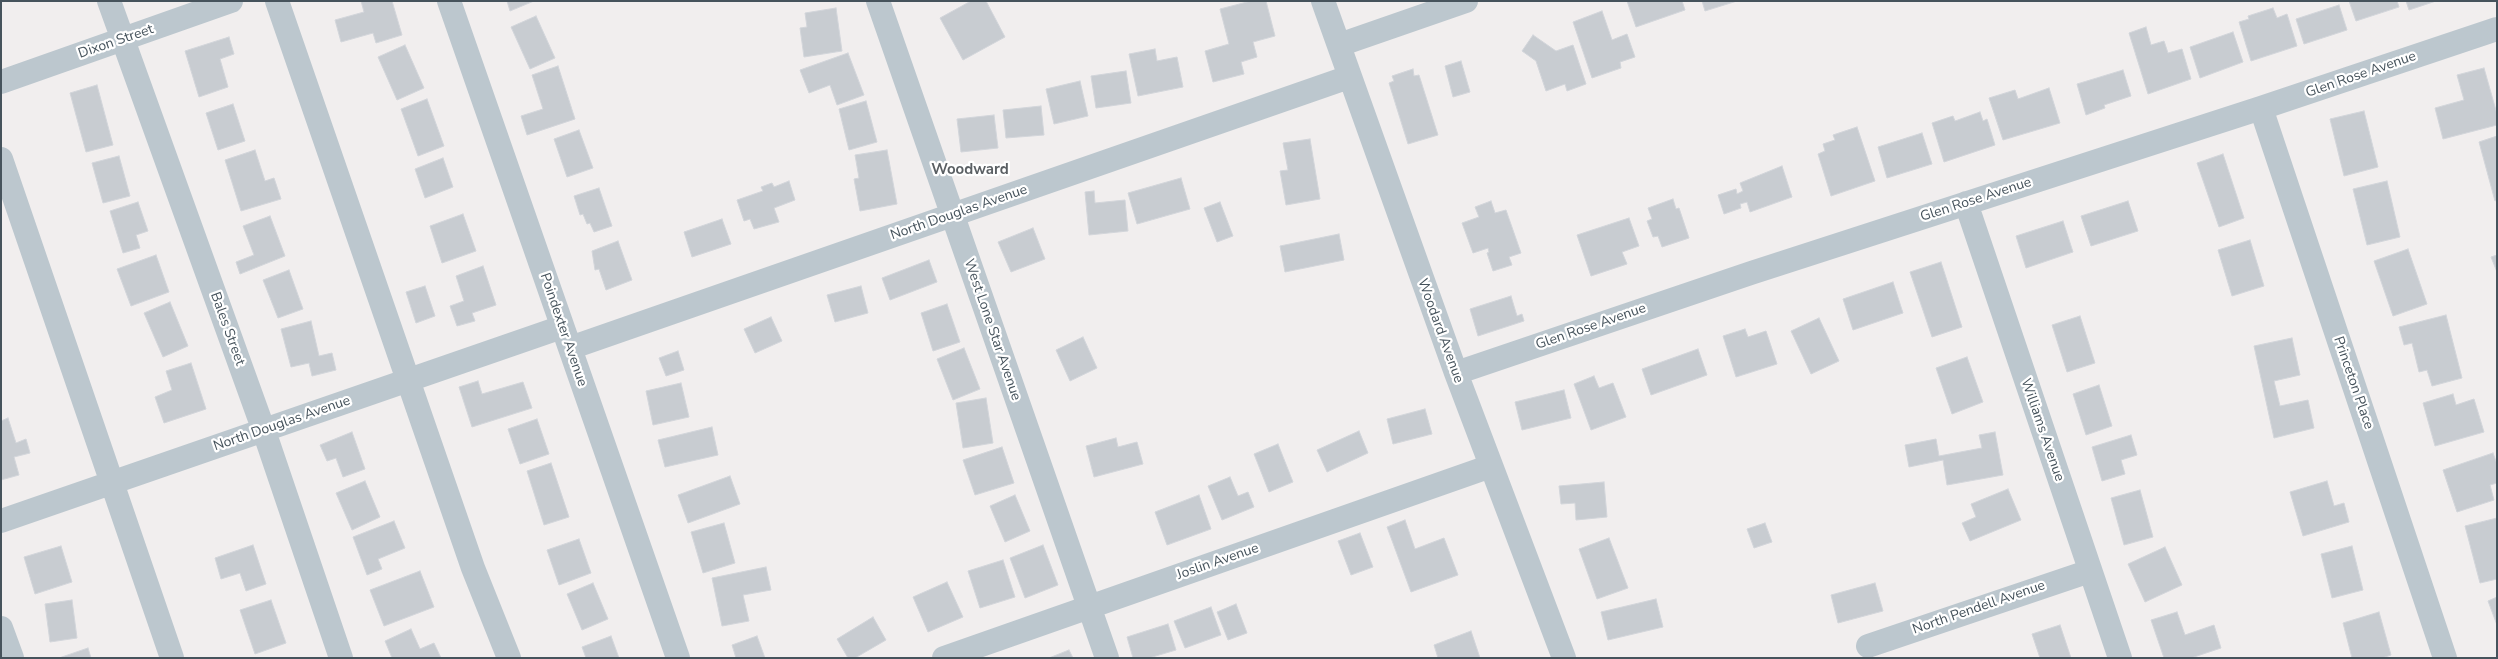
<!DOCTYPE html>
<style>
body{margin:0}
#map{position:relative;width:2498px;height:659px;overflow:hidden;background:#f1eeee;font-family:"Nunito Sans",sans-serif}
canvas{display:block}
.frame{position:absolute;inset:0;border:2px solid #46535c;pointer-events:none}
</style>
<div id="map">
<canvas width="2498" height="659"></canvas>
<div class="frame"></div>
</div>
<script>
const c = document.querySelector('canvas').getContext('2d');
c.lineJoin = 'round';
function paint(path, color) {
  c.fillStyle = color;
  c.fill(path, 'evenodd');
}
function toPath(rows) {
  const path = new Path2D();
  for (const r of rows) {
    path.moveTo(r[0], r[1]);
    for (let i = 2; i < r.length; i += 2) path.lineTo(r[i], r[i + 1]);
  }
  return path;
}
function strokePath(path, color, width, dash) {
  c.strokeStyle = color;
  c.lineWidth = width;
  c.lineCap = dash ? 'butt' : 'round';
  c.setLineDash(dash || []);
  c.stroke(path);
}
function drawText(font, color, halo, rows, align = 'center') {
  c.font = font + ' "Nunito Sans",sans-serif';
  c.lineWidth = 4.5;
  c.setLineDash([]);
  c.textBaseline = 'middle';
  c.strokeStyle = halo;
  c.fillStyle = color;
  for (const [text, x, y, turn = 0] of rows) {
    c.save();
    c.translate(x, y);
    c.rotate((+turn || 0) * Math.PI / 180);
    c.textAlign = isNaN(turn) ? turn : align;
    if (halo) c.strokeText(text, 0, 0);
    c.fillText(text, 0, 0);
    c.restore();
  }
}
const building = toPath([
 [361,1,392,1,402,35,376,43,373,33,341,42,335,20,364,12,361,1],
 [507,1,534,1,510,11,507,1],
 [971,1,986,1,1005,37,963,60,940,18,971,1],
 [1251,1,1266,1,1275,36,1253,42,1257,57,1241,62,1244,74,1213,82,1205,51,1229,44,1220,9,1251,1],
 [1627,1,1682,1,1685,10,1636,27,1627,1],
 [1702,1,1737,1,1705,11,1702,1],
 [2349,1,2397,1,2399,7,2356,21,2349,1],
 [2406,1,2436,1,2409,10,2406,1],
 [2339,5,2347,30,2304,44,2296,19,2339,5],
 [836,8,842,51,804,57,800,28,807,27,805,13,836,8],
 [2273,8,2277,18,2287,14,2297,46,2251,61,2239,22,2249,19,2248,16,2273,8],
 [1602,11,1612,40,1627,34,1635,57,1620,62,1621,68,1592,78,1573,22,1602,11],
 [536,16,555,58,530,69,511,27,536,16],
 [2146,27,2151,45,2164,41,2168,53,2182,49,2191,79,2148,94,2129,33,2146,27],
 [2233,32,2243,62,2200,78,2190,47,2233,32],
 [1533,35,1556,51,1573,45,1586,84,1567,91,1565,84,1546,91,1536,61,1522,51,1533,35],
 [229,37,234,54,220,59,228,87,199,97,185,51,229,37],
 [405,45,424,88,397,100,378,57,405,45],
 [1155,49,1157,61,1177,57,1183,87,1138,96,1129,54,1155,49],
 [848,53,864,95,837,105,830,85,809,93,800,70,848,53],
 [1461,61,1470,92,1453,97,1445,66,1461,61],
 [558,66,575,119,527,135,521,116,543,109,532,75,558,66],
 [2484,68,2497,114,2497,125,2443,139,2435,108,2464,100,2457,75,2484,68],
 [1413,69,1414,76,1419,75,1438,135,1408,144,1389,83,1394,81,1392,76,1413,69],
 [2123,70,2131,96,2104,105,2105,108,2086,115,2077,84,2123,70],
 [1126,71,1131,103,1096,108,1091,76,1126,71],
 [1080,81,1088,116,1054,124,1046,89,1080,81],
 [97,85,113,145,86,152,70,93,97,85],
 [2049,88,2060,123,2003,140,1989,98,2015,90,2018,99,2049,88],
 [427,99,444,146,418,156,401,109,427,99],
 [866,101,877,142,849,150,839,109,866,101],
 [233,104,245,141,218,150,206,113,233,104],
 [1041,106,1044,135,1006,138,1003,110,1041,106],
 [2364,111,2378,167,2344,176,2330,119,2364,111],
 [1980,112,1983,121,1987,119,1995,145,1944,162,1932,123,1953,116,1955,121,1980,112],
 [994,115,998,148,961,152,957,119,994,115],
 [1857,127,1875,181,1831,196,1818,154,1825,151,1823,144,1835,140,1833,135,1857,127],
 [579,130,593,168,567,177,554,139,579,130],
 [1922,133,1932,164,1887,178,1878,147,1922,133],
 [2497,136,2497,200,2495,201,2479,142,2497,136],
 [1310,139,1320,199,1286,205,1280,171,1288,170,1283,143,1310,139],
 [255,150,265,181,274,178,281,199,241,211,225,160,255,150],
 [887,150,897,204,860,211,854,179,859,178,855,155,887,150],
 [2223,154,2244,218,2219,227,2197,163,2223,154],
 [119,156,130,196,103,203,92,163,119,156],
 [443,158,453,187,425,198,415,169,443,158],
 [1782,166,1792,197,1750,212,1747,202,1740,204,1741,208,1724,214,1718,195,1736,189,1737,194,1743,191,1740,183,1782,166],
 [1181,178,1190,209,1137,224,1128,193,1181,178],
 [789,181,795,200,774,208,779,222,754,229,750,219,744,221,737,200,763,191,761,187,772,183,774,187,789,181],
 [2387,181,2400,237,2367,245,2353,189,2387,181],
 [599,188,612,226,594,232,590,223,587,224,583,214,580,215,574,196,599,188],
 [1094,191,1095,203,1125,200,1128,231,1089,235,1085,192,1094,191],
 [1673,199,1676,209,1679,208,1689,238,1662,247,1658,236,1653,237,1647,221,1652,219,1648,208,1673,199],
 [1491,201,1495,213,1506,210,1521,253,1509,257,1512,265,1493,271,1487,253,1489,252,1488,248,1473,253,1462,223,1479,217,1475,207,1491,201],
 [2128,201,2138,231,2091,246,2081,216,2128,201],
 [138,202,148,231,136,235,140,248,123,253,110,211,138,202],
 [1220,202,1233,236,1217,242,1204,208,1220,202],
 [463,214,476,251,442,263,430,226,463,214],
 [270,216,285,256,240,274,236,262,254,255,243,226,270,216],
 [1629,218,1639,246,1622,252,1627,264,1591,276,1577,235,1629,218],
 [722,219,731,244,692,257,684,232,722,219],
 [2063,221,2073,252,2026,268,2016,236,2063,221],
 [1033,228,1045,259,1011,272,998,242,1033,228],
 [1339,234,1344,260,1285,272,1280,246,1339,234],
 [2250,240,2264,286,2232,296,2218,250,2250,240],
 [618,241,632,280,606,290,599,269,595,270,592,251,618,241],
 [2408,249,2427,304,2393,316,2374,261,2408,249],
 [156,255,169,292,131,306,117,269,156,255],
 [2497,255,2497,272,2491,257,2497,255],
 [929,260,937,282,890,300,882,278,929,260],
 [1941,262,1962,327,1932,337,1910,272,1941,262],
 [483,266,496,305,472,313,475,321,457,326,450,306,464,301,456,276,483,266],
 [289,270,303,309,278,318,263,280,289,270],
 [1893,282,1903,313,1853,330,1843,299,1893,282],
 [425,286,435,316,416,323,406,292,425,286],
 [861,286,868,313,835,322,827,295,861,286],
 [1511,296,1517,316,1522,314,1524,321,1478,336,1470,309,1511,296],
 [170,302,188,346,163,357,144,313,170,302],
 [947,304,960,342,933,351,921,313,947,304],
 [2446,315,2462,378,2432,386,2427,370,2419,372,2412,343,2404,345,2399,327,2446,315],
 [2080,316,2095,363,2067,372,2052,325,2080,316],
 [771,317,782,341,755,353,744,329,771,317],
 [1819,318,1839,361,1811,374,1791,331,1819,318],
 [311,321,319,356,332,353,336,370,312,376,309,363,291,367,281,329,311,321],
 [1745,329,1748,337,1766,331,1777,364,1736,377,1723,336,1745,329],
 [1083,337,1097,368,1070,381,1056,350,1083,337],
 [2292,338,2300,375,2274,381,2280,406,2308,400,2314,428,2274,438,2254,346,2292,338],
 [964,348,980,389,953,400,937,359,964,348],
 [1698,349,1707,375,1651,395,1642,369,1698,349],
 [678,351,684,370,666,376,659,358,678,351],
 [1967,357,1983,402,1952,414,1936,368,1967,357],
 [191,363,206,409,164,423,155,397,172,390,166,371,191,363],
 [1594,376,1599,388,1613,383,1626,417,1591,430,1574,384,1594,376],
 [478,381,482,394,523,382,532,408,472,427,459,387,478,381],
 [681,383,689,417,653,425,646,391,681,383],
 [2099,385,2112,426,2086,435,2073,394,2099,385],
 [1564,390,1571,418,1522,430,1515,402,1564,390],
 [2453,394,2456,405,2474,399,2484,432,2435,446,2423,403,2453,394],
 [986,398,993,443,963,448,956,403,986,398],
 [1425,409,1432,434,1393,444,1387,419,1425,409],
 [8,418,16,443,26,439,30,453,14,457,19,475,1,480,1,421,8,418],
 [537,419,549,454,520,464,508,429,537,419],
 [712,427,718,455,665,467,658,440,712,427],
 [1359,431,1368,453,1327,472,1317,450,1359,431],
 [352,432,365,469,343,477,336,458,327,461,320,445,352,432],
 [1995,432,2003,475,1947,485,1943,460,1909,467,1905,445,1936,439,1939,456,1982,448,1979,435,1995,432],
 [2131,435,2137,455,2121,460,2125,474,2102,481,2092,447,2131,435],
 [1116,438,1118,447,1137,442,1143,464,1094,477,1086,446,1116,438],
 [1278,444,1293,482,1269,492,1254,454,1278,444],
 [1002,447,1014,483,975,495,963,460,1002,447],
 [2493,453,2497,464,2497,483,2490,485,2494,500,2457,512,2443,470,2493,453],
 [551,463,569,517,544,525,527,471,551,463],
 [730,476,740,504,688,523,678,495,730,476],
 [1230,477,1238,496,1248,492,1254,507,1222,520,1208,486,1230,477],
 [365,481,380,517,352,530,336,493,365,481],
 [2327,481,2334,506,2344,503,2349,522,2303,536,2290,492,2327,481],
 [1604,482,1607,517,1576,520,1575,503,1561,504,1559,486,1604,482],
 [2008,489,2021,520,1970,541,1962,523,1976,517,1971,504,2008,489],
 [2140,490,2153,537,2124,545,2111,498,2140,490],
 [1015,495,1030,531,1005,542,990,506,1015,495],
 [1199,495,1211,529,1167,545,1155,512,1199,495],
 [2497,518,2497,579,2480,583,2465,526,2497,518],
 [1405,520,1415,549,1444,538,1458,575,1411,592,1387,527,1405,520],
 [394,521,405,548,378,559,382,569,367,575,353,537,394,521],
 [724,523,735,563,703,573,691,532,724,523],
 [1765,523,1772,542,1754,548,1747,529,1765,523],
 [1360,533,1373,567,1351,575,1338,541,1360,533],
 [1609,538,1628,588,1597,599,1579,549,1609,538],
 [579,539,591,573,559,585,547,550,579,539],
 [253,545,266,584,246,591,240,573,221,579,215,558,253,545],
 [1043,545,1058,585,1025,598,1010,558,1043,545],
 [61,546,72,582,35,594,24,557,61,546],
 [2352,546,2363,590,2332,598,2321,554,2352,546],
 [2165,547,2182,585,2145,602,2128,564,2165,547],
 [1003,560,1015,597,980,608,968,571,1003,560],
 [766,567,771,590,743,595,749,621,722,626,712,578,766,567],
 [420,571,434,607,384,626,370,590,420,571],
 [947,582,963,617,928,632,913,597,947,582],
 [593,583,608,619,582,630,567,594,593,583],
 [1875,583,1883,611,1838,623,1831,595,1875,583],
 [2497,597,2497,625,2488,601,2497,597],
 [1656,599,1663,627,1608,640,1601,612,1656,599],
 [72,600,77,638,50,642,45,604,72,600],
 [271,600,286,643,255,654,240,610,271,600],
 [1236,604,1247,633,1228,640,1217,612,1236,604],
 [1211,607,1221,635,1185,648,1174,621,1211,607],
 [2177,612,2185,635,2214,625,2221,648,2191,658,2164,658,2151,620,2177,612],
 [2379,612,2391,655,2382,658,2352,658,2343,623,2379,612],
 [873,617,886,640,855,658,848,658,837,639,873,617],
 [1168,624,1176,650,1149,658,1133,658,1127,637,1168,624],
 [2060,625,2071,658,2040,658,2032,634,2060,625],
 [411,629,420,649,434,643,441,658,392,658,385,641,411,629],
 [1471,631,1480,658,1438,658,1434,645,1471,631],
 [611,636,619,658,586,658,582,647,611,636],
 [757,636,765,658,736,658,732,645,757,636],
 [88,648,91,658,59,658,88,648],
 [1069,650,1073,658,1049,658,1069,650]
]);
paint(building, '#c8ccd1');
strokePath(building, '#d2d5da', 1);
strokePath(toPath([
 [109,1,264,431,341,658],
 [277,1,473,568,509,658],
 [449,1,678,658],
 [878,1,1107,658],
 [1323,1,1456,373,1564,658],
 [1339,45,1466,1],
 [1,82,231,1],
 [2261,108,2445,658],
 [1,159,172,658],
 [1966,203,2120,658],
 [570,348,1349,77],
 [1456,373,1751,273,2261,108,2497,29],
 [1,521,562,327],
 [1,628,12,658],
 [1868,646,2090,571],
 [944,658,1491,466]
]), '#bcc7ce', 24);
drawText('14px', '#46535c', '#fff', [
 ["Dixon Street",116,42,-19],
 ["Glen Rose Avenue",2361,75,-19],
 ["Glen Rose Avenue",1976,200,-18],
 ["North Douglas Avenue",959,213,-19],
 ["Glen Rose Avenue",1591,327,-19],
 ["Bales Street",227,329,70],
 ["Poindexter Avenue",563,330,71],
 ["West Lone Star Avenue",992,330,71],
 ["Woodard Avenue",1440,331,70],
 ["Princeton Place",2353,383,71],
 ["North Douglas Avenue",282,424,-19],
 ["Williams Avenue",2042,430,71],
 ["Joslin Avenue",1218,562,-19],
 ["North Pendell Avenue",1979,608,-19]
]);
drawText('bold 15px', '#5a5f63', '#fff', [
 ["Woodward",970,170]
]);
</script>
